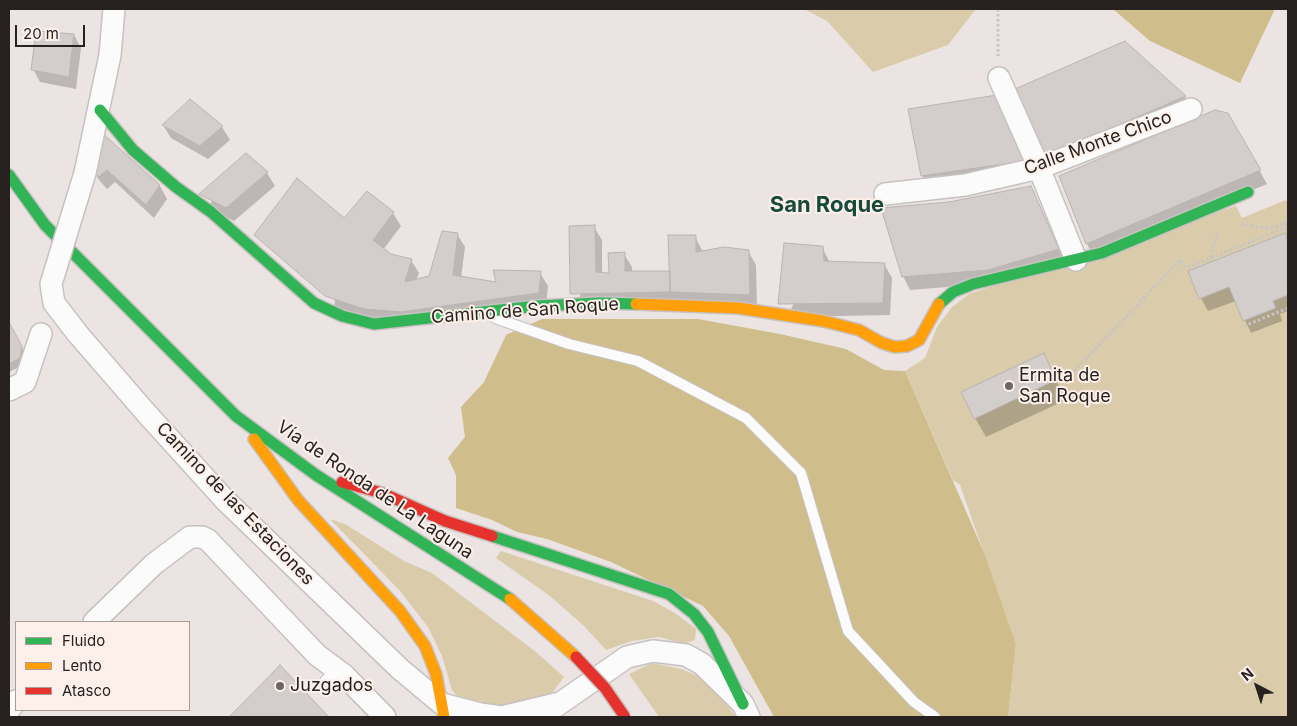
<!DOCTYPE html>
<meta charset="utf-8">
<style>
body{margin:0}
#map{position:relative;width:1297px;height:726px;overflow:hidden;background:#ece4e2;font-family:Inter,sans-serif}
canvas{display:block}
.frame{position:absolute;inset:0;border:10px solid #272220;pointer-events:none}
.legend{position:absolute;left:15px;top:621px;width:175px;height:90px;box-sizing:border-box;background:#fdf0eb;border:1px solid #a79e9a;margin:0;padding:6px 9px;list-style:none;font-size:15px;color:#272220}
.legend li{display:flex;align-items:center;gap:10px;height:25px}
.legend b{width:25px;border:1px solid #a79e9a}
.north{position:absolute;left:1232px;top:661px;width:50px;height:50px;-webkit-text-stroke:4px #fdf0eb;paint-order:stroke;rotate:320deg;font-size:14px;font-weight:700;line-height:20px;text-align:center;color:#272220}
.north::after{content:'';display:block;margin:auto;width:18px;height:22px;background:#272220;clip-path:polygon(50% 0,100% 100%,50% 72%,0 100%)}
.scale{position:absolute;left:15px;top:25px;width:70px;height:22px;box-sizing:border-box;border:2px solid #272220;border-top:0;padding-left:6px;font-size:15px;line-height:18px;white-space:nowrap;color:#272220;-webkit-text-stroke:4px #fdf0eb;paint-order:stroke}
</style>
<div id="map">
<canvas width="1297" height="726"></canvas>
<div class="frame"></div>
<ul class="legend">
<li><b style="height:6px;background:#30b455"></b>Fluido</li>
<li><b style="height:6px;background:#ff9f0a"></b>Lento</li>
<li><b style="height:6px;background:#e5322d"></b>Atasco</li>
</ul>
<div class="north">N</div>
<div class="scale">20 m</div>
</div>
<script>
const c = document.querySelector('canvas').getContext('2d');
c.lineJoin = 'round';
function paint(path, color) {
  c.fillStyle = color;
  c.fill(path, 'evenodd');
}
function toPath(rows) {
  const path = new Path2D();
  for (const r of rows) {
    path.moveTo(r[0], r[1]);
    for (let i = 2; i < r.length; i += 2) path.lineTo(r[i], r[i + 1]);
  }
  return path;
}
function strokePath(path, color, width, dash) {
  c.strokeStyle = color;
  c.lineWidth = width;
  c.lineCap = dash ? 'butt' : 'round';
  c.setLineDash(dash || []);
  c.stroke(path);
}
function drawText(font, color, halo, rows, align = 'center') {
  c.font = font + ' Inter,sans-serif';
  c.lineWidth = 4;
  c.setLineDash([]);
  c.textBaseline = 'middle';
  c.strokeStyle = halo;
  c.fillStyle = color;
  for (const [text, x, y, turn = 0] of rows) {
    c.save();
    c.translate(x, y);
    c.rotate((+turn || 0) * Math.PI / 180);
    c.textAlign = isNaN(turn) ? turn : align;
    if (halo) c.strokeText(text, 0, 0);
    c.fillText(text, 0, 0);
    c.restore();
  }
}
paint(toPath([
 [804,9,976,9,948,45,873,72,827,21],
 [1286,200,1288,205,1288,717,1008,717,1016,644,960,485,953,480,905,371,925,358,937,327,951,308,969,294,1236,206,1242,218],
 [330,519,345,524,404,561,432,573,536,652,564,677,553,692,527,704,503,707,457,696,452,690,442,656,428,627,400,591],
 [501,551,653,601,675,613,696,629,695,640,684,644,659,637,632,641,606,650,584,626,550,596,496,558],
 [652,663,681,669,706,679,722,697,736,717,659,717,629,674]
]), '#daccaa');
paint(toPath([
 [1113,9,1275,9,1240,83,1150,41],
 [542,319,698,319,780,334,846,349,884,370,905,371,985,555,1016,644,1008,717,774,717,729,636,703,606,611,562,547,539,517,532,492,520,456,508,456,475,448,458,465,437,461,407,484,382,506,335]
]), '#cfbe8c');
paint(toPath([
 [74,35,81,48,76,89,40,82,33,69],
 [1125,43,1185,97,1192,110,1055,169],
 [190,100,222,127,230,140,208,159,171,138,163,125],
 [1004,109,1031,174,929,189,922,175],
 [1228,114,1267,184,1094,257,1087,244],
 [101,134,160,186,167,199,154,218,115,182,107,189,99,180,91,166],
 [246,155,267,173,275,186,234,221,208,207],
 [1030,188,1066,262,996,283,910,290,903,276,949,203],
 [393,213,401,226,383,250,390,255,411,260,419,273,416,281,430,278,457,234,465,247,461,278,497,283,540,273,548,286,546,306,409,325,334,309,344,220],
 [594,227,602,240,602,274,610,274,624,254,632,267,632,273,671,272,695,237,703,252,748,251,756,265,757,308,578,306],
 [1284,234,1288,241,1288,311,1280,314,1282,321,1251,333,1236,301,1208,311,1201,298,1190,272],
 [822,247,830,263,884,264,892,278,890,315,787,317],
 [9,324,25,353,23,365,9,372],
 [1043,355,1066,400,986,437,975,418],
 [280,667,327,717,231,717]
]), '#0003');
const building = toPath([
 [36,31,74,34,69,77,31,70,36,31],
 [1125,41,1186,96,1046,156,1015,89,1125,41],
 [997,95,1025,161,921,176,908,109,997,95],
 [190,99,223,126,200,146,162,125,190,99],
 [1215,110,1228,113,1261,170,1086,244,1059,176,1215,110],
 [101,132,160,185,146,205,107,170,99,177,90,167,101,132],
 [246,153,268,172,226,208,199,194,246,153],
 [297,178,344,218,367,191,394,212,373,240,391,254,412,259,405,282,429,276,442,231,458,233,453,275,496,282,493,270,541,271,539,293,401,312,364,309,325,296,254,235,297,178],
 [1031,186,1059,249,988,270,902,277,881,208,949,202,1031,186],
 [595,225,596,272,609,273,608,253,625,252,625,271,670,271,670,292,570,294,569,226,595,225],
 [1285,233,1288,242,1288,295,1273,301,1276,308,1243,321,1229,287,1199,299,1188,271,1285,233],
 [668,235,696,235,696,252,724,247,749,250,750,295,670,292,668,235],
 [784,243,823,246,824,261,885,263,883,303,778,304,784,243],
 [9,322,22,346,20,358,9,364,9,322],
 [1044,353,1056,380,974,419,961,392,1044,353],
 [280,665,329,717,229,717,239,707,280,665]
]);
paint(building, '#d3cecc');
strokePath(building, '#b9b4b2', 1);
const lane = toPath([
 [495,318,569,344,638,361,746,418,801,473,848,631,914,702,935,717],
 [325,681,336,670]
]);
const street = toPath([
 [999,78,1039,168,1076,260],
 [85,173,110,55,114,9],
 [885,194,965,185,1039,168,1191,109],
 [77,333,147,414,225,500,400,669,442,704,480,714,502,717,560,703],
 [9,390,25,382,41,334],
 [94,622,154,564,190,537,202,537,208,540,317,655,344,675,385,717],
 [9,710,16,701],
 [549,711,627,657,653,651,686,655,702,664,743,704,749,717]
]);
const fast = toPath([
 [100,110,133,150,176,187,211,212,314,303,342,316,374,324,537,306,600,303,636,304],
 [9,175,45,225,236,416,316,475,510,599],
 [939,304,953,292,973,284,1102,253,1248,192],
 [492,536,669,594,694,614,708,632,743,704]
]);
const slow = toPath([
 [636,304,738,308,823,321,859,330,882,343,895,347,907,346,919,340,939,304],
 [254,439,298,500,400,611,425,646,436,674,444,717],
 [510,599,576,657]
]);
const jam = toPath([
 [342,482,382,493,445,521,492,536]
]);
strokePath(lane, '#c7c1c0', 12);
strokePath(street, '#c7c1c0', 24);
strokePath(fast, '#c7c1c0', 14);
strokePath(slow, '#c7c1c0', 14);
strokePath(jam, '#c7c1c0', 14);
strokePath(toPath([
 [998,9,998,56],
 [1241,224,1269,229,1285,223,1288,232],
 [1210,257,1218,232],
 [1244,326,1288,308],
 [1064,382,1180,260,1186,268,1287,227]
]), '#c7c5c4', 3, [2.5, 2.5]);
strokePath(lane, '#fcfbfb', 10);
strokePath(street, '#fcfbfb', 21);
strokePath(fast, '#30b455', 11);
strokePath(slow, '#ff9f0a', 11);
strokePath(jam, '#e5322d', 11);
const streetBridge = toPath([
 [77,333,54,303,51,284,85,173]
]);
const jamBridge = toPath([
 [576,657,605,688,625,717]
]);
strokePath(streetBridge, '#c7c1c0', 24, []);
strokePath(jamBridge, '#c7c1c0', 14, []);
strokePath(streetBridge, '#fcfbfb', 21);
strokePath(jamBridge, '#e5322d', 11);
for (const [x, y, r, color] of [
 [1009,386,5,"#6c6664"],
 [280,686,5,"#6c6664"]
]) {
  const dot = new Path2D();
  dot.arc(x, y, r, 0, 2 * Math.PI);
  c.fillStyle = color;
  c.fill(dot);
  strokePath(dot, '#fdf0eb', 2);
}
drawText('18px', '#272220', '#fdf0eb', [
 ["Calle Monte Chico",1098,143,-20],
 ["Camino de San Roque",525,311,-4],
 ["Vía de Ronda de La Laguna",375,490,34],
 ["Camino de las Estaciones",235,504,46]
]);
drawText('18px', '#272220', '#fdf0eb', [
 ["Ermita de",1019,376],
 ["San Roque",1019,397],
 ["Juzgados",290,686]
], 'left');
drawText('bold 22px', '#164a3d', '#fdf0eb', [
 ["San Roque",827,205]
]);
</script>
